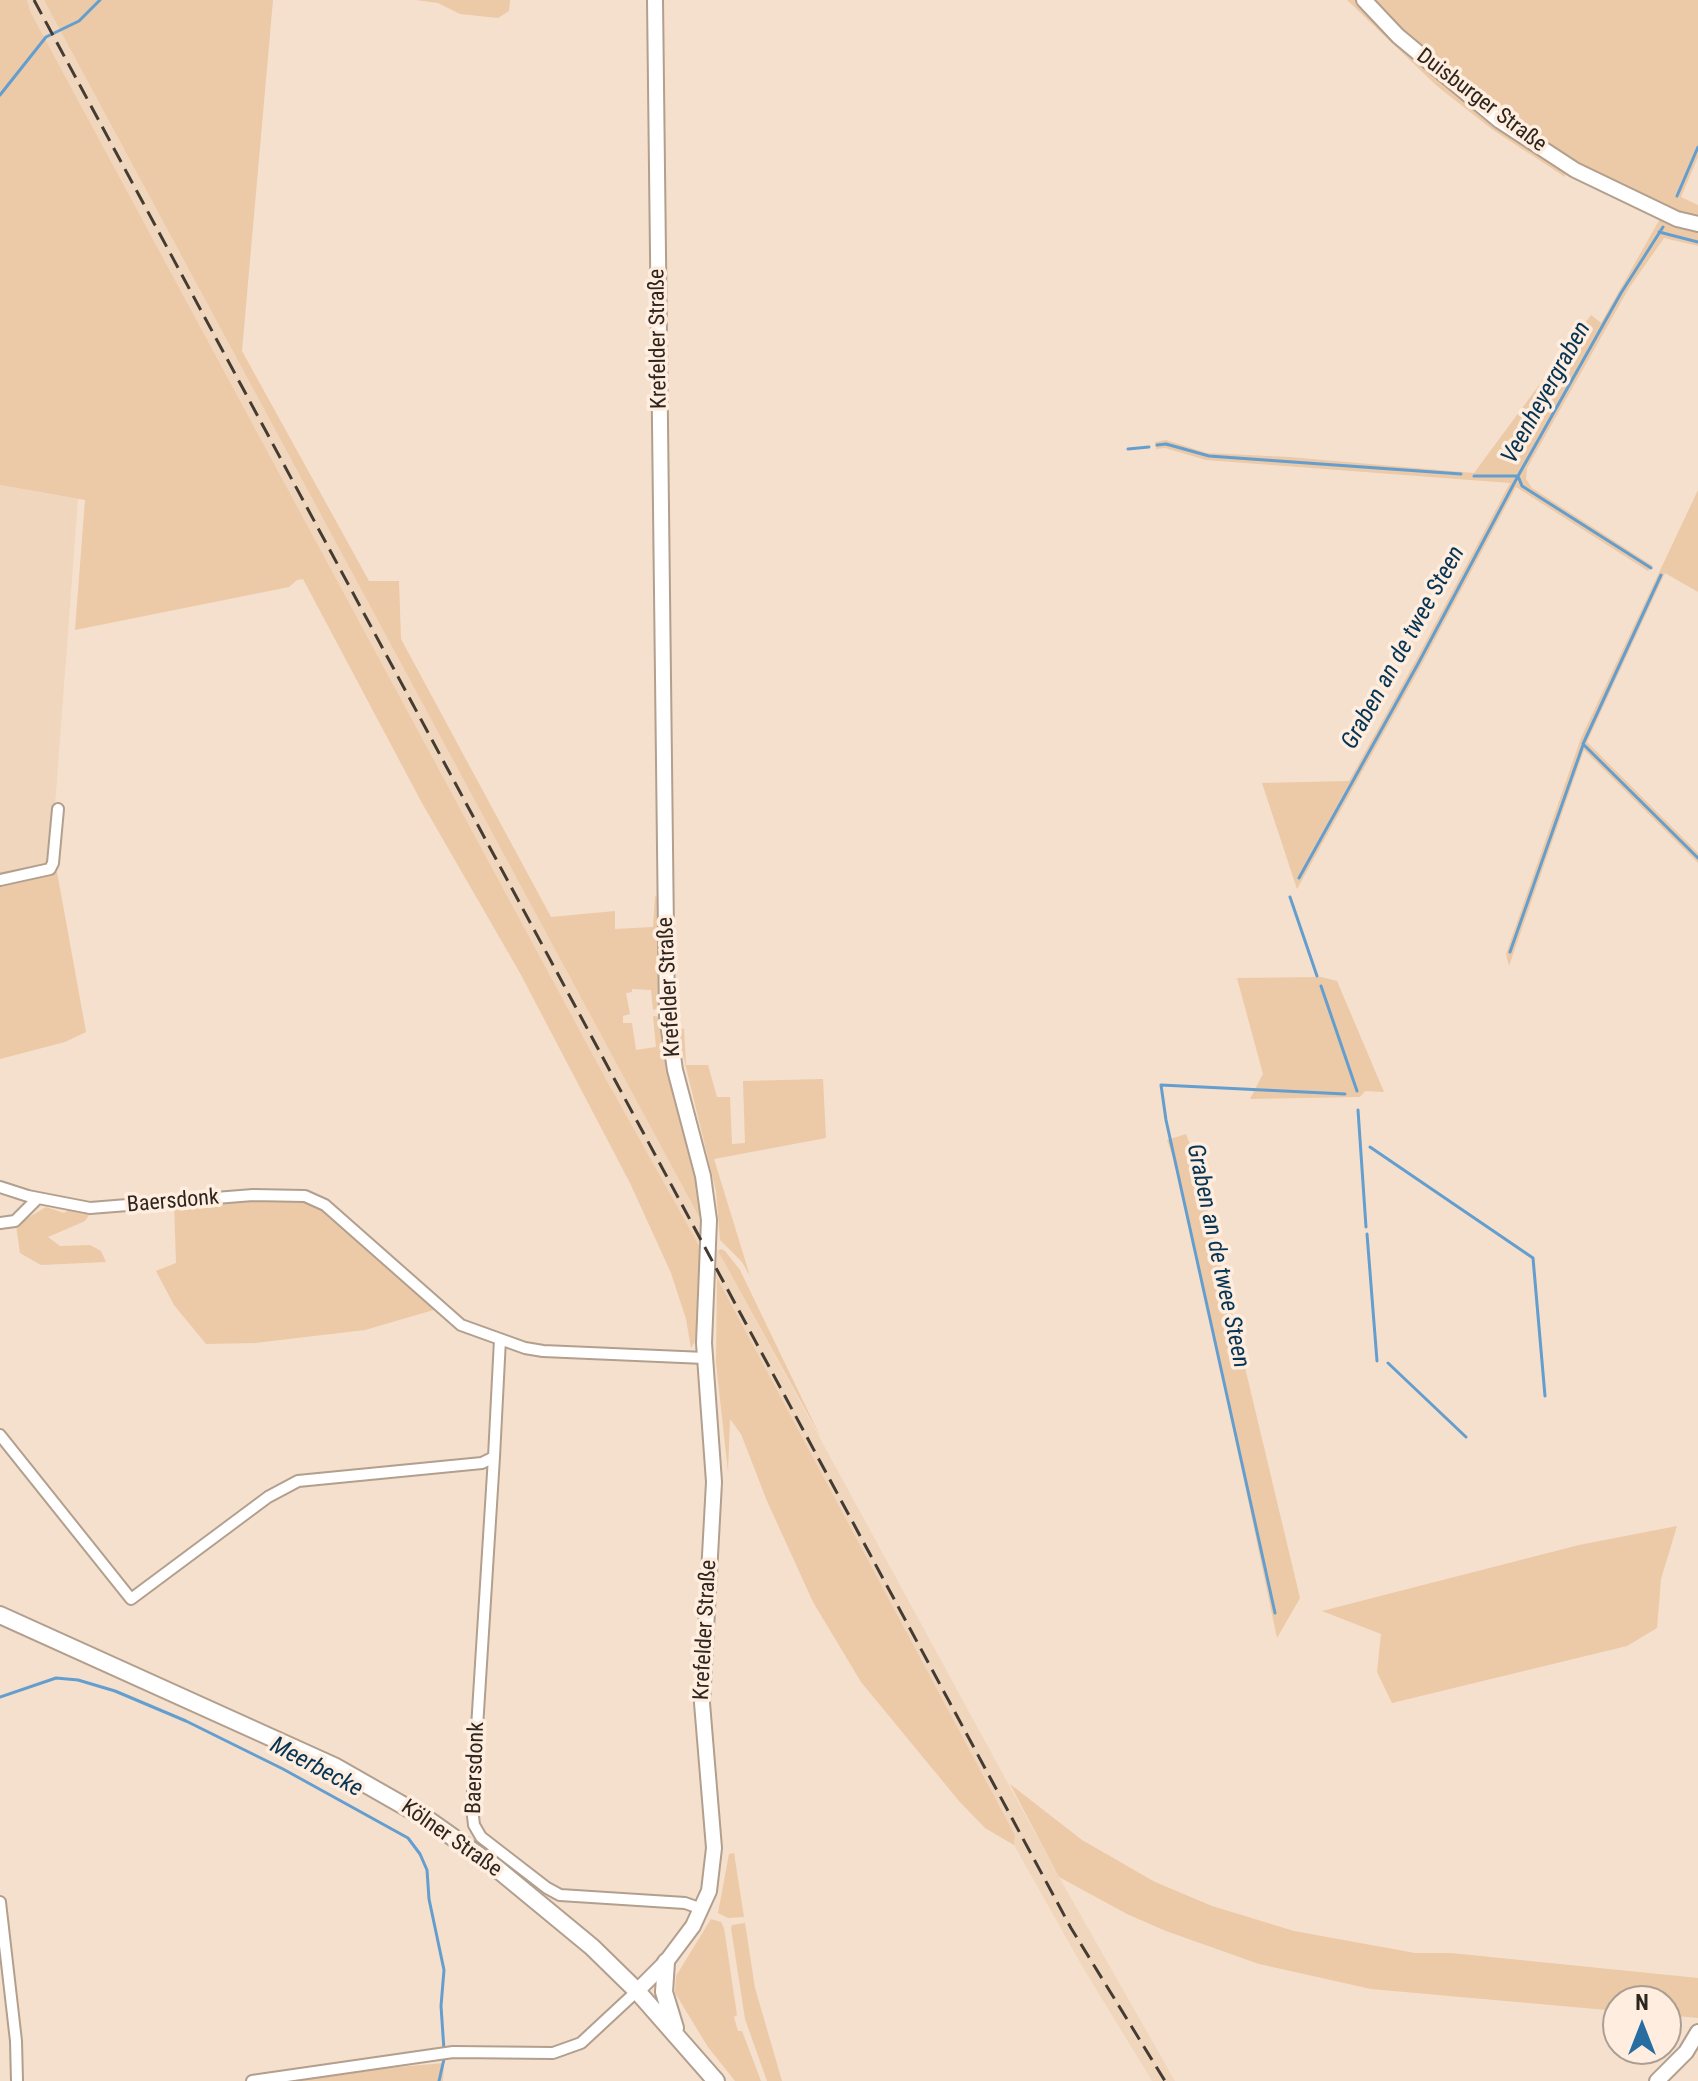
<!DOCTYPE html>
<meta charset="utf-8">
<style>
body{margin:0}
#map{position:relative;width:1698px;height:2081px;overflow:hidden;background:#f5e0cd;font-family:"Roboto Condensed",sans-serif}
canvas{display:block}
.north{position:absolute;left:1602px;top:1985px;width:80px;height:80px;box-sizing:border-box;background:#ffeedf;border:2px solid #ab9e92;border-radius:50%;rotate:0deg;font-size:22px;font-weight:700;line-height:32px;text-align:center;color:#2d251e}
.north::after{content:'';display:block;margin:auto;width:28px;height:36px;background:#276da1;clip-path:polygon(50% 0,100% 100%,50% 72%,0 100%)}
</style>
<div id="map">
<canvas width="1698" height="2081"></canvas>
<div class="north">N</div>
</div>
<script>
const c = document.querySelector('canvas').getContext('2d');
c.lineJoin = 'round';
function paint(path, color) {
  c.fillStyle = color;
  c.fill(path, 'evenodd');
}
function toPath(rows) {
  const path = new Path2D();
  for (const r of rows) {
    path.moveTo(r[0], r[1]);
    for (let i = 2; i < r.length; i += 2) path.lineTo(r[i], r[i + 1]);
  }
  return path;
}
function strokePath(path, color, width, dash) {
  c.strokeStyle = color;
  c.lineWidth = width;
  c.lineCap = dash ? 'butt' : 'round';
  c.setLineDash(dash || []);
  c.stroke(path);
}
function drawText(font, color, halo, rows, align = 'center') {
  c.font = font + ' "Roboto Condensed",sans-serif';
  c.lineWidth = 7;
  c.setLineDash([]);
  c.textBaseline = 'middle';
  c.strokeStyle = halo;
  c.fillStyle = color;
  for (const [text, x, y, turn = 0] of rows) {
    c.save();
    c.translate(x, y);
    c.rotate((+turn || 0) * Math.PI / 180);
    c.textAlign = isNaN(turn) ? turn : align;
    if (halo) c.strokeText(text, 0, 0);
    c.fillText(text, 0, 0);
    c.restore();
  }
}
paint(toPath([
 [27,0,44,0,91,83,718,1251,1059,1877,1175,2081,1152,2081,1082,1966,1014,1845,1015,1835,725,1294,607,1081,31,13],
 [0,485,78,499,51,859,43,867,0,876]
]), '#f0d6bd');
paint(toPath([
 [0,0,27,0,31,13,607,1081,702,1251,698,1337,691,1348,686,1319,671,1273,630,1183,520,973,422,803,303,579,297,580,289,587,75,630,85,500,0,485],
 [44,0,273,0,242,351,369,581,399,581,401,639,551,917,615,911,615,929,653,927,655,896,659,898,661,1008,653,1010,651,990,632,989,632,992,626,993,630,1014,623,1016,623,1023,632,1023,636,1050,656,1047,653,1016,661,1017,665,1056,698,1183,702,1222],
 [416,0,510,0,509,11,498,18,460,14,438,3],
 [1347,0,1356,0,1564,169,1565,177,1493,130,1437,86],
 [1371,0,1698,0,1698,157,1681,197,1698,205,1698,218,1677,212,1589,171,1511,121,1418,46],
 [1661,217,1698,229,1698,246,1664,238,1629,288,1527,468,1526,479,1532,488,1653,566,1648,571,1516,487,1422,664,1297,889,1262,783,1349,781,1416,660,1510,483,1206,460,1165,448,1156,449,1155,442,1166,440,1207,453,1289,457,1474,473,1591,315,1601,323],
 [1698,490,1698,592,1665,573,1587,742,1698,853,1698,863,1584,750,1509,966,1506,954,1581,738],
 [57,872,86,1032,65,1042,0,1059,0,884],
 [1321,977,1337,981,1384,1092,1365,1091,1360,1097,1250,1099,1263,1074,1237,978],
 [684,1028,686,1065,708,1065,717,1097,730,1097,732,1144,745,1143,743,1081,823,1079,826,1138,714,1159,750,1276,742,1262,720,1240,716,1191,682,1051,679,1031],
 [1186,1134,1195,1158,1300,1598,1277,1638,1209,1314,1175,1163,1167,1140],
 [305,1198,324,1206,437,1309,365,1330,255,1343,206,1344,174,1305,156,1271,176,1263,174,1201],
 [46,1207,64,1213,72,1207,92,1211,85,1221,48,1237,60,1246,90,1245,101,1251,106,1262,41,1265,20,1253,16,1225],
 [721,1249,725,1251,740,1270,821,1438,718,1251],
 [717,1278,1015,1835,1014,1845,985,1828,959,1801,861,1682,813,1602,767,1501,741,1434,730,1419,728,1472,716,1363],
 [1677,1526,1661,1579,1657,1628,1627,1646,1392,1703,1377,1672,1381,1634,1322,1611,1579,1545],
 [1010,1784,1082,1840,1155,1882,1212,1906,1294,1931,1415,1953,1451,1953,1698,1978,1698,2018,1666,2015,1666,2001,1618,2001,1618,2011,1371,1989,1259,1964,1166,1931,1127,1914,1059,1877],
 [734,1853,744,1917,728,1918,718,1913,729,1854],
 [711,1919,721,1922,724,1928,737,2015,734,2017,738,2031,742,2031,761,2081,735,2081,708,2047,675,1993,676,1976],
 [745,1923,755,1988,782,2081,767,2081,745,2019,731,1928,732,1925],
 [444,2063,443,2081,274,2081,274,2078]
]), '#ecc9a7');
strokePath(toPath([
 [0,95,46,37,79,21,100,0],
 [1677,196,1698,147],
 [1659,232,1698,242],
 [1157,445,1166,444,1209,456,1461,474],
 [1128,449,1149,447],
 [1474,476,1518,476],
 [1651,568,1522,486,1518,476,1621,293,1663,227],
 [1661,575,1583,744,1698,858],
 [1299,878,1419,662,1518,476],
 [1290,897,1317,976],
 [1510,952,1583,745],
 [1321,986,1357,1091],
 [1358,1110,1366,1227],
 [1370,1147,1533,1258,1545,1396],
 [1367,1234,1377,1361],
 [1388,1363,1466,1437],
 [1275,1613,1166,1120,1161,1085,1345,1094],
 [0,1697,56,1678,78,1680,115,1691,186,1721,283,1769,408,1838,420,1854,427,1870,429,1899,444,1970,441,2006,444,2050],
 [439,2081,444,2059]
]), '#649ece', 3);
const street = toPath([
 [0,880,50,869,53,863,58,809],
 [0,1187,28,1196,90,1208,253,1195,305,1196,325,1205,461,1325,525,1348,543,1351,705,1358],
 [0,1223,15,1221,38,1198],
 [0,1435,131,1599,268,1497,298,1481,482,1463,494,1457,500,1339],
 [494,1457,472,1807,474,1825,481,1837,547,1888,560,1895,685,1903,702,1909],
 [0,1902,16,2041,17,2081],
 [252,2081,453,2052,553,2053,581,2043,637,1991]
]);
const secondary = toPath([
 [1364,0,1398,36,1500,121,1575,170,1677,219,1698,224],
 [637,1991,666,1962,693,1926,709,1891,714,1848,702,1703,714,1482,704,1343,709,1220,703,1176,675,1070,667,1016,655,0],
 [1657,2081,1686,2052,1698,2032]
]);
const primary = toPath([
 [0,1615,334,1766,427,1819,495,1867,592,1947,637,1991,716,2081],
 [666,1962,664,1992,675,2028]
]);
strokePath(street, '#b29f8d', 14);
strokePath(secondary, '#b29f8d', 18);
strokePath(primary, '#b29f8d', 20);
strokePath(street, '#fff', 10);
strokePath(secondary, '#fff', 14);
strokePath(primary, '#fff', 16);
strokePath(toPath([
 [34,0,1071,1928,1165,2081]
]), '#443b32', 3, [16, 8]);
drawText('22px', '#2d251e', '#ffeedf', [
 ["Duisburger Straße",1481,101,37],
 ["Krefelder Straße",659,339,-91],
 ["Krefelder Straße",670,987,-93],
 ["Baersdonk",173,1202,-5],
 ["Krefelder Straße",706,1630,-87],
 ["Baersdonk",476,1768,-88],
 ["Kölner Straße",451,1839,35]
]);
drawText('italic 24px', '#053454', '#ffeedf', [
 ["Veenheyergraben",1547,393,-61],
 ["Graben an de twee Steen",1404,648,-61],
 ["Graben an de twee Steen",1217,1256,78],
 ["Meerbecke",316,1768,28]
]);
</script>
